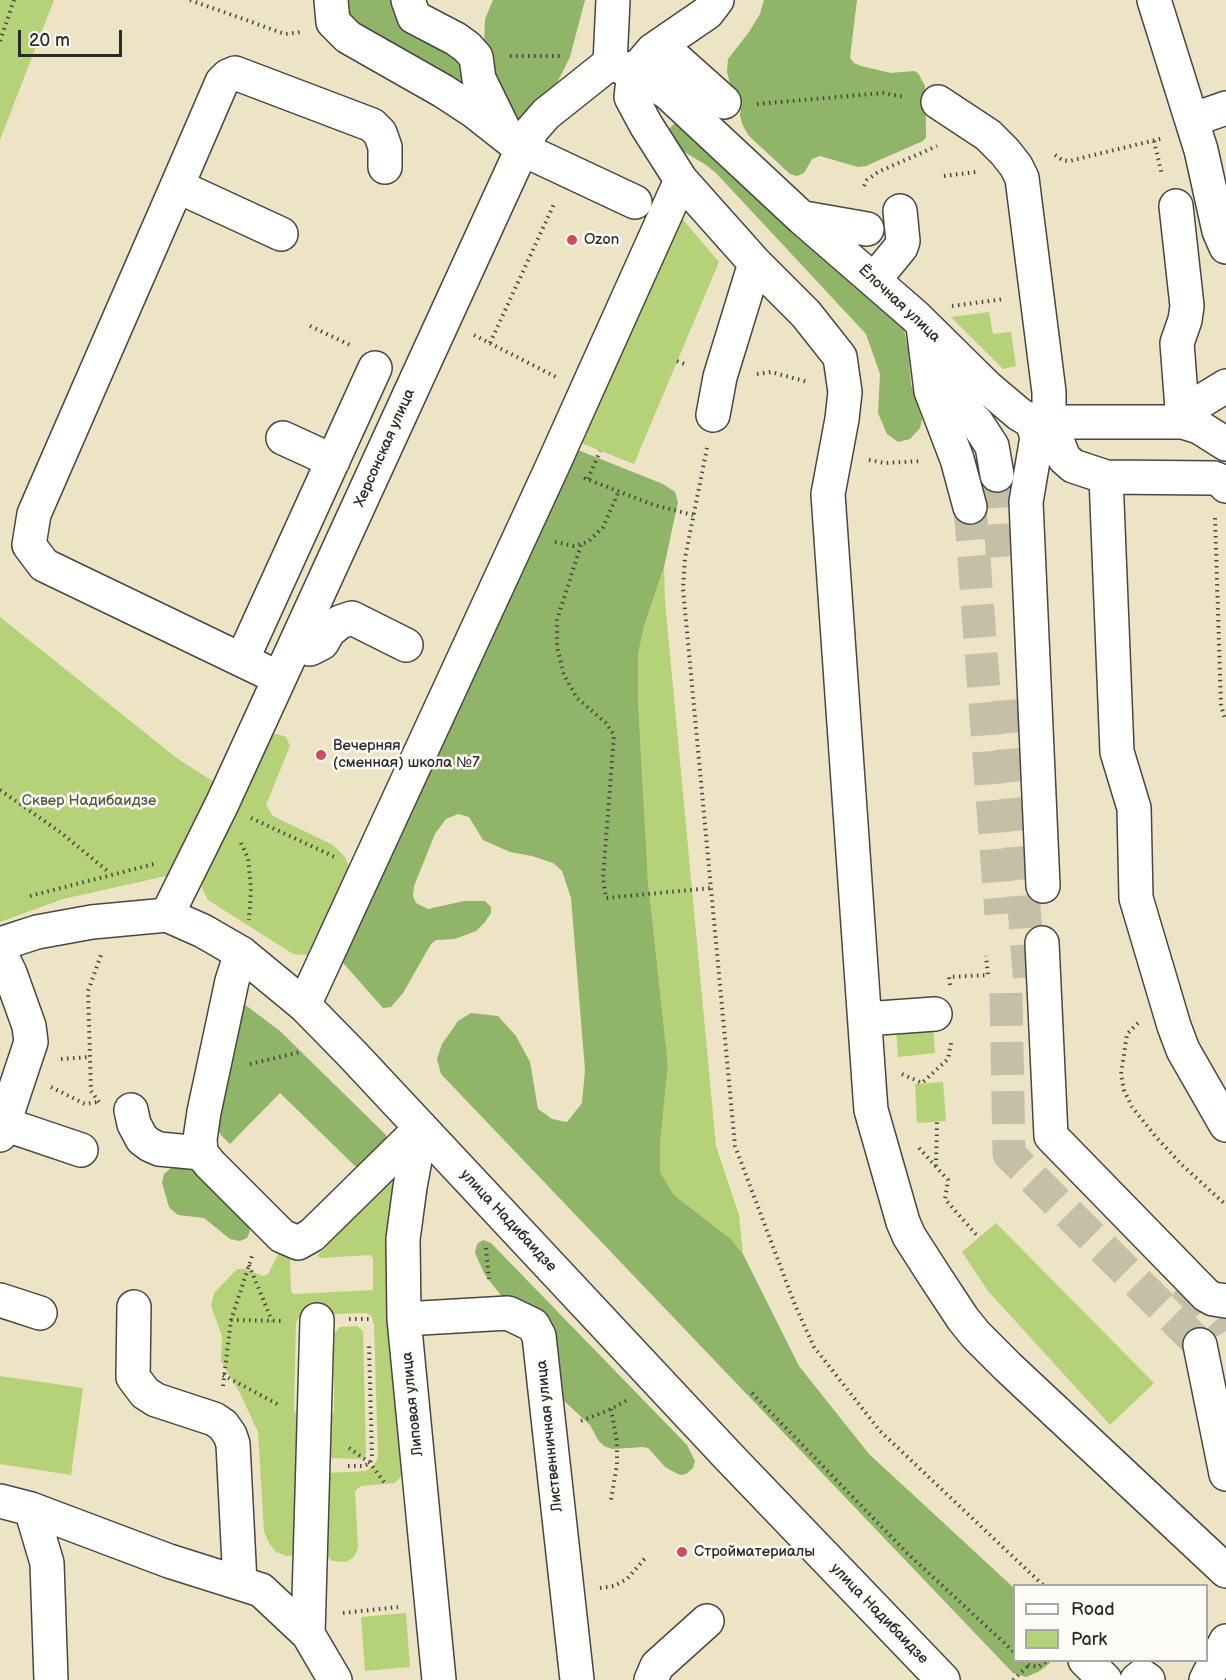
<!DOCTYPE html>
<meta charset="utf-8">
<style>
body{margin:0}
#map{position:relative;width:1226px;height:1680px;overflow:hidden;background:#ede4c6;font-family:"Balsamiq Sans",sans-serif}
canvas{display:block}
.legend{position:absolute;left:1013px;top:1584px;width:195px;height:78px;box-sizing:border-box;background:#fdfcf7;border:2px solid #a9a8a5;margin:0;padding:8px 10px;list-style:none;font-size:18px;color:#2b2b2b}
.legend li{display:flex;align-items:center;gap:12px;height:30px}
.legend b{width:30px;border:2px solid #a9a8a5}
.scale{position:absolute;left:18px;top:30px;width:104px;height:27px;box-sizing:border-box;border:3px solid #2b2b2b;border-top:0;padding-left:8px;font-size:18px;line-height:21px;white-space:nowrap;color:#2b2b2b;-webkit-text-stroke:4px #fdfcf7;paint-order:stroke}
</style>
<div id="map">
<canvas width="1226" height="1680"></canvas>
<ul class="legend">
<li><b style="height:8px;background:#fff"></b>Road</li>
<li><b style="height:16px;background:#b5d278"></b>Park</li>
</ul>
<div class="scale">20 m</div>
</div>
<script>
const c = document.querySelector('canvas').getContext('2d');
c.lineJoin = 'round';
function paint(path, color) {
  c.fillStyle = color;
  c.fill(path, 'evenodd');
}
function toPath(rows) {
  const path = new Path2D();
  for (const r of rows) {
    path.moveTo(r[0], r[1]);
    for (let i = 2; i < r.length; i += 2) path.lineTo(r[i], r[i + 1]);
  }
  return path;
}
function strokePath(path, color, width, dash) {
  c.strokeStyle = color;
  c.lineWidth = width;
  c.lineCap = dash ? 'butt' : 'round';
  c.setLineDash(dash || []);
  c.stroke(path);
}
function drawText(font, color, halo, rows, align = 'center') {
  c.font = font + ' "Balsamiq Sans",sans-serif';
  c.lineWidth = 5;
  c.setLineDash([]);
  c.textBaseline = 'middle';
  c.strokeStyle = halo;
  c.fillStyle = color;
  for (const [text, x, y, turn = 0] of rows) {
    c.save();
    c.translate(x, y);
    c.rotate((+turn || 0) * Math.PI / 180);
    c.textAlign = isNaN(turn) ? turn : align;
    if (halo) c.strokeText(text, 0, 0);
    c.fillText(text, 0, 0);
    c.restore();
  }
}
paint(toPath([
 [0,0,54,0,0,140],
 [680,216,719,262,634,464,581,443],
 [989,312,993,334,1011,332,1016,366,1003,369,951,317],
 [664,567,665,601,716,1146,739,1215,743,1254,731,1239,674,1195,660,1172,660,1145,668,1065,648,881,638,700,638,653,644,626],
 [0,617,178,759,225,789,175,874,63,899,0,922],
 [277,734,286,737,290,746,266,805,273,816,333,845,345,857,350,869,314,952,307,955,293,954,208,900,202,888,198,865,268,735],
 [933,1025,935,1053,898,1057,896,1028],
 [943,1082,946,1121,917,1123,915,1084],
 [399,1170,405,1472,395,1483,361,1486,355,1491,358,1548,354,1557,346,1562,332,1561,324,1552,328,1473,366,1471,374,1465,378,1458,374,1325,372,1317,367,1313,304,1315,299,1317,296,1323,294,1410,298,1419,295,1555,287,1556,276,1552,269,1543,264,1532,258,1432,240,1393,221,1361,222,1336,211,1306,214,1293,237,1269,244,1269,264,1276,268,1274,280,1251,288,1253,290,1258,291,1291,294,1294,373,1290,373,1258,370,1255,321,1258,317,1256],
 [996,1223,1154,1383,1110,1425,988,1291,962,1252],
 [357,1326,363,1331,366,1452,365,1457,361,1459,326,1458,328,1419,334,1412,334,1334,340,1327],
 [0,1376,83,1388,71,1475,0,1464],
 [406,1613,410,1667,365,1671,361,1617]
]), '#b5d278');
paint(toPath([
 [344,0,400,0,462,52,467,86,455,88,352,25],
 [493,0,585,0,570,57,558,81,548,96,517,129,484,45,485,19],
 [764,0,857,0,850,58,854,63,861,66,891,73,914,71,918,73,925,86,926,137,923,141,866,166,858,167,820,156,812,159,804,173,797,176,790,174,749,136,742,124,740,115,741,104,730,84,727,72,728,59,749,32,760,14],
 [679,119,903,325,908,349,911,384,922,419,920,428,910,439,898,442,887,434,878,413,880,374,866,334,716,173,706,165,676,147,668,130],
 [578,450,663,484,675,492,678,502,664,567,644,626,638,654,638,700,648,881,668,1065,660,1145,660,1172,674,1195,731,1239,743,1254,799,1366,869,1454,1014,1588,1014,1660,1052,1661,1040,1671,1026,1677,1013,1673,441,1074,437,1059,442,1044,458,1021,471,1013,498,1016,516,1036,530,1062,538,1109,552,1119,567,1122,582,1103,585,1070,571,898,562,871,553,863,532,856,510,852,483,840,469,817,458,814,446,819,435,834,414,886,413,896,416,903,428,909,464,901,485,901,491,907,491,913,485,922,476,931,455,939,436,940,431,944,403,993,391,1007,383,1008,344,964,341,956,573,453],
 [244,1004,280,1031,386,1135,387,1145,365,1166,355,1166,280,1093,230,1144,221,1135,215,1125],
 [179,1165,194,1166,246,1217,250,1231,247,1238,240,1241,230,1239,204,1218,178,1215,173,1211,169,1207,162,1183,164,1174,171,1168],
 [483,1240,491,1243,687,1445,695,1461,693,1468,686,1474,680,1475,665,1467,648,1448,643,1447,612,1449,604,1446,598,1440,590,1425,563,1400,503,1298,485,1275,475,1253,477,1244]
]), '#90b468');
strokePath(toPath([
 [997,475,1003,563],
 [970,507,1001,914],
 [1008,700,1030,985],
 [1006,993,1009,1154,1200,1345],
 [1183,1284,1222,1324,1226,1331]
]), '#c6bfa7', 33, [33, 16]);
const minor = toPath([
 [331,0,333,22,348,37,443,91,475,112,522,149,635,202],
 [408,0,414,17,456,39,467,47,476,57,479,79,504,130],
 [717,0,707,13,653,50,634,72,631,97,646,125,681,180,755,263,806,314,840,357,845,392,842,419,828,494,870,1097,871,1110,903,1222,909,1236,934,1275,963,1319,976,1335,1008,1367,1226,1571],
 [1154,0,1201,150,1219,231,1226,247],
 [653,50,677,60,724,102],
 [615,65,634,72,668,93,802,218,915,316,987,387,1019,414,1032,422,1183,422,1199,427,1226,444],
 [938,102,988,135,1005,152,1016,166,1022,178,1049,392,1049,420,1064,458,1073,466,1106,477,1214,478,1223,482,1226,486],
 [1192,120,1226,108],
 [177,186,222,82,228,76,235,73,372,125,380,133,385,147,385,167],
 [1176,206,1187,306,1185,320,1177,343,1183,422],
 [804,218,867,229],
 [874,280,901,247,903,241,900,211],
 [923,326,931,391,957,459,970,507],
 [933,377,977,423,992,446,997,475],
 [713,415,720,377,755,263],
 [1032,422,1037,437,1026,502,1043,886],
 [1183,422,1195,405,1226,386],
 [283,438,333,461],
 [1106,477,1117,752,1134,808,1136,898,1174,1026,1183,1050,1226,1125],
 [296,643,310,649,322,643,329,631,340,622,352,618,406,645],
 [242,660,375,368],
 [279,678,44,565,29,545,34,514,177,186,281,234],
 [167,915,222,804,522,149,532,130,546,114,610,63,613,0],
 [1042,943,1051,1136,1206,1295,1213,1299,1226,1301],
 [0,953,10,973,29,1026,31,1042,0,1135],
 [241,953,232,981,204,1112,200,1139,201,1153,210,1164,282,1236,298,1243,312,1235,421,1128],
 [304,1005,553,465,681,180],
 [865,1019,935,1014],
 [131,1110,134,1124,142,1139,150,1145,159,1149,201,1153],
 [4,1124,81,1150],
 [421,1128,410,1187,403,1239,404,1319,439,1680],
 [0,1300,40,1313],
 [134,1307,133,1377,145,1393,156,1400,214,1419,223,1425,230,1435,233,1444,240,1583],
 [404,1319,508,1313,533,1325,539,1336,577,1680],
 [1200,1345,1226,1474],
 [0,1501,31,1509,47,1563,51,1680],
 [31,1509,169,1561,261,1590,308,1634,335,1680],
 [308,1634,317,1320],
 [1085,1660,1105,1680],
 [651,1680,657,1666,707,1621],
 [1137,1680,1142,1676,1148,1680],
 [1206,1680,1226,1641]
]);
const major = toPath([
 [0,944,37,932,92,922,167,915,203,931,241,953,304,1005,352,1054,728,1456,943,1680]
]);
strokePath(minor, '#484742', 36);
strokePath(major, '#484742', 36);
strokePath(toPath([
 [190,0,285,34,301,32],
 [0,41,14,0],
 [510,56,562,56],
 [757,104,883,93,905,97],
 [1154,141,1162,175],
 [1055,155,1062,160,1069,161,1164,138],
 [944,176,976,172],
 [864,186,867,180,878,172,937,146],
 [952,306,1004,299],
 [310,326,350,345],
 [474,335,556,377],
 [490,343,555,202],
 [677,361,687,365],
 [757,374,771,372,808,382],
 [707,448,685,558,683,589,735,1146,795,1305,814,1347,880,1431,1044,1586],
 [869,460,885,463,921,461],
 [584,478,654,505,693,515],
 [588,479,600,451],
 [1215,518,1221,706,1226,721],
 [555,542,574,546,588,542,603,527,619,491],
 [581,545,557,620,557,647,564,675,577,698,606,723,614,735,603,878,606,898,711,888],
 [0,790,60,832,110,873],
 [251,818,337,858],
 [241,843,248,858,251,889,249,920],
 [30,896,154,864],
 [950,985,949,977,988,975,986,956],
 [1138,1023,1127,1034,1121,1074,1124,1090,1132,1107,1156,1137,1182,1165,1226,1205],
 [61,1059,90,1057],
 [250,1064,301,1052],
 [902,1074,922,1083,948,1059,951,1043],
 [51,1087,85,1104,98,1102],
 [99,1102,91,1091,88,991,101,955],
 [919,1148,948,1180,945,1199,979,1238],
 [936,1166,937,1122],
 [486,1248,489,1279],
 [249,1265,272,1321],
 [349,1319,371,1319],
 [231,1320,284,1321],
 [223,1375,281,1406],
 [223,1386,231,1320,253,1253],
 [752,1393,907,1553,1014,1652],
 [611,1409,617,1442,617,1464,611,1500],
 [581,1421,611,1409,629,1399],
 [349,1448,370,1463,384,1482],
 [348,1466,364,1466,370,1463,372,1457,369,1344],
 [600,1588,614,1586,627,1579,647,1556],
 [343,1613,398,1607],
 [1024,1660,1029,1665,1038,1667,1048,1660],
 [1013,1680,1029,1665]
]), '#484742', 4, [1.5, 4.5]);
strokePath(minor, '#fff', 33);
strokePath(major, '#fff', 33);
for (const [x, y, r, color] of [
 [572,240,6,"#d1495b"],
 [321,755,6,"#d1495b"],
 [682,1552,6,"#d1495b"]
]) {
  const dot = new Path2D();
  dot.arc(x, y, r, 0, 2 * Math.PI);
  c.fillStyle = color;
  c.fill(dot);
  strokePath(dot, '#fdfcf7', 2);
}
drawText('15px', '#2b2b2b', '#fdfcf7', [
 ["Ozon",584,240],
 ["Вечерняя",333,746],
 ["(сменная) школа №7",333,763],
 ["Стройматериалы",694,1552]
], 'left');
drawText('15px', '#2b2b2b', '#fdfcf7', [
 ["Ёлочная улица",899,304,43],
 ["Херсонская улица",385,448,-66],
 ["улица Надибаидзе",508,1221,47],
 ["Липовая улица",413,1404,-96],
 ["Лиственничная улица",550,1436,-96],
 ["улица Надибаидзе",879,1614,46]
]);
drawText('15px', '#545d42', '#fdfcf7', [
 ["Сквер Надибаидзе",89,801]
]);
</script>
